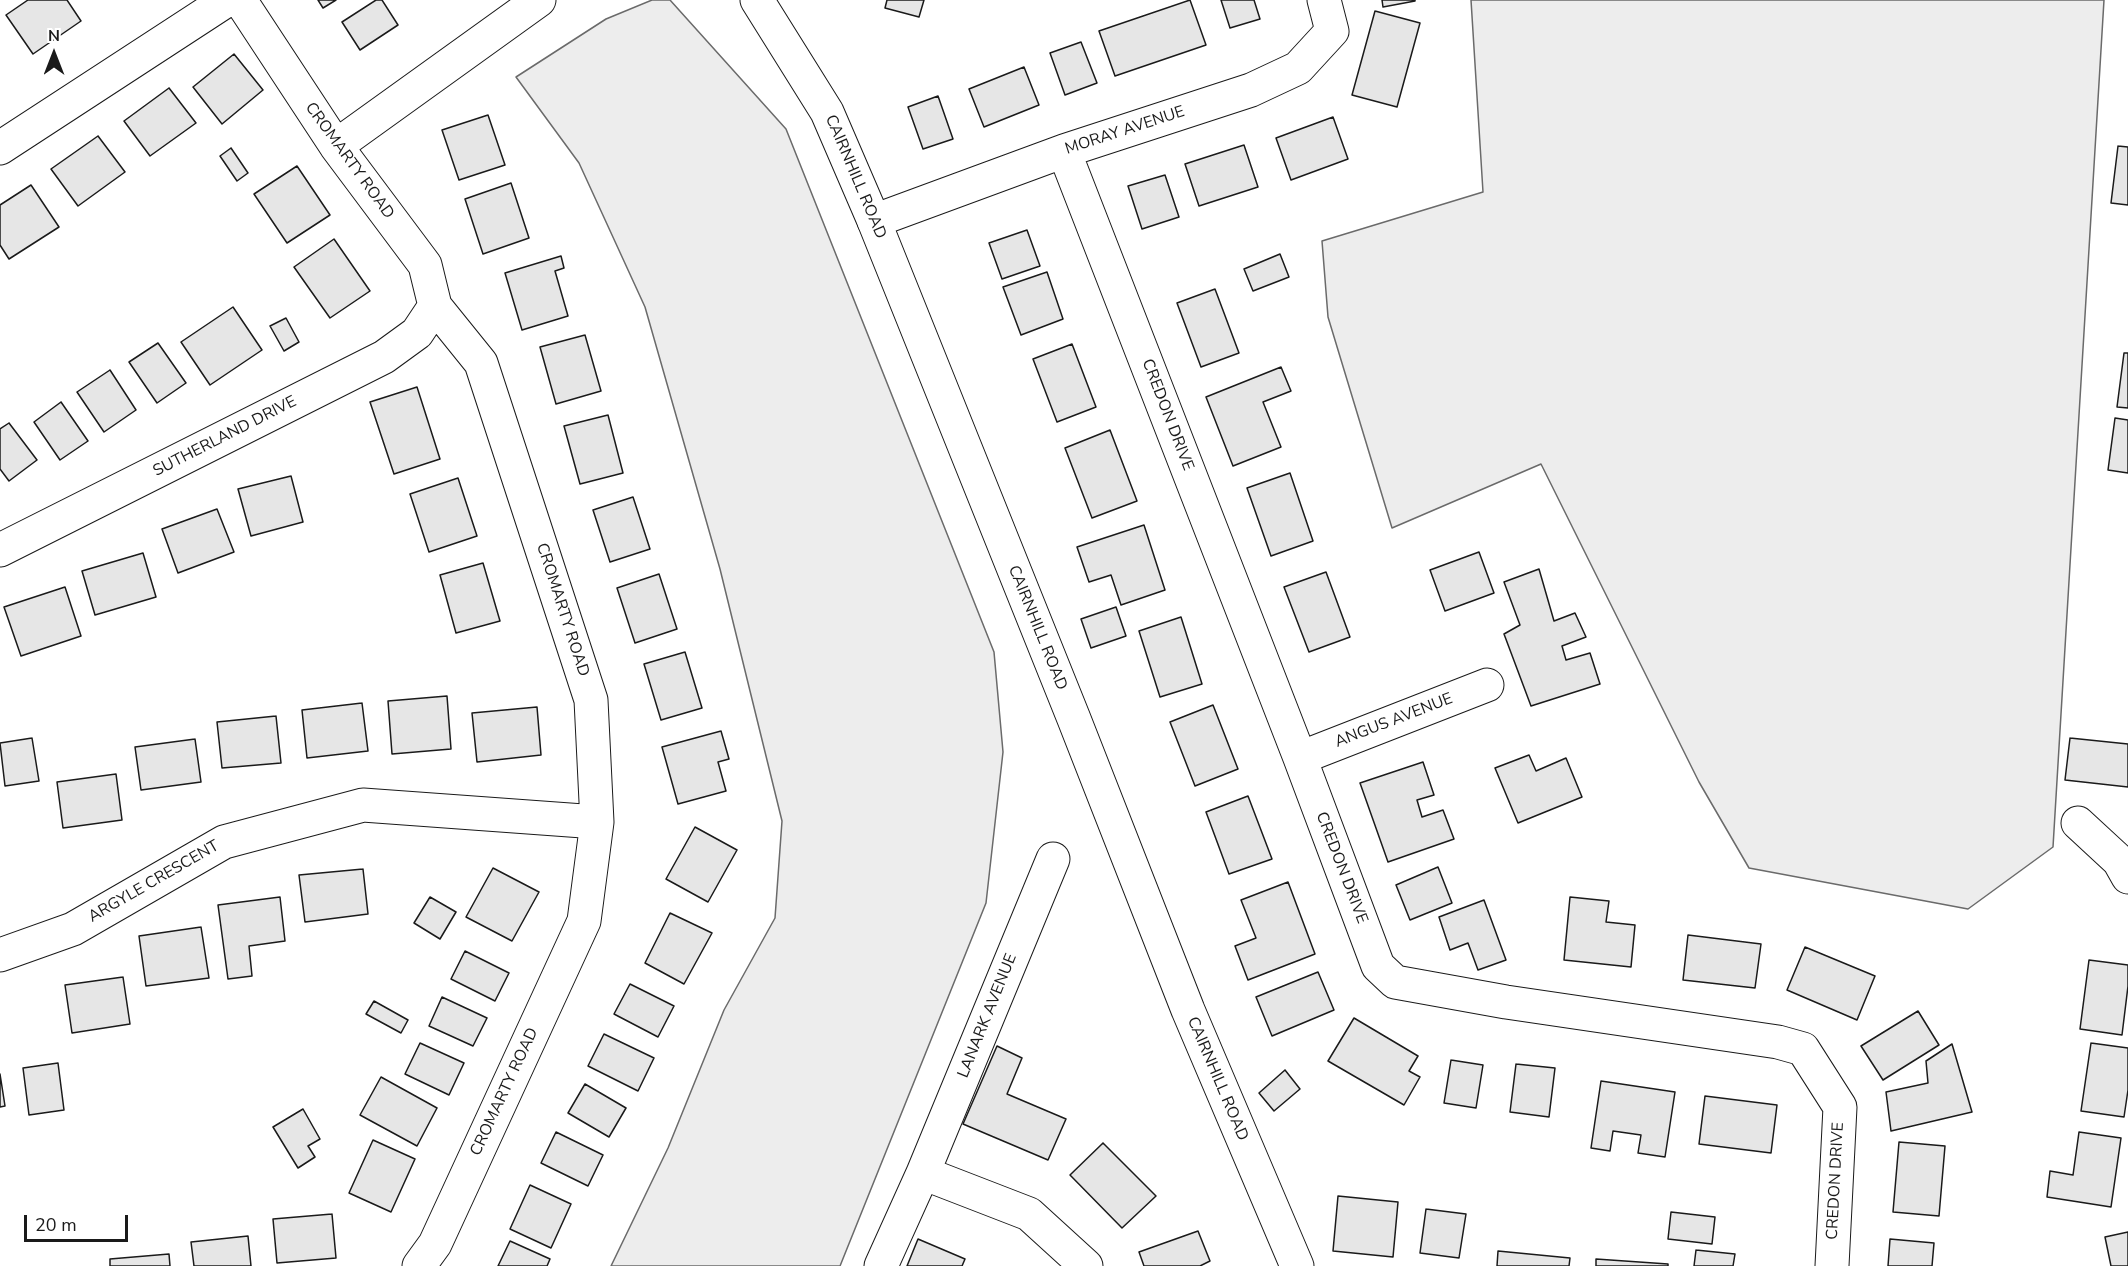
<!DOCTYPE html>
<style>
body{margin:0}
#map{position:relative;width:2128px;height:1266px;overflow:hidden;background:#fff;font-family:"Nunito Sans",sans-serif}
canvas{display:block}
.north{position:absolute;left:24px;top:24px;width:60px;height:60px;-webkit-text-stroke:4px #fff;paint-order:stroke;rotate:0deg;font-size:16px;font-weight:700;line-height:24px;text-align:center;color:#1a1a1a}
.north::after{content:'';display:block;margin:auto;width:21px;height:27px;background:#1a1a1a;clip-path:polygon(50% 0,100% 100%,50% 72%,0 100%)}
.scale{position:absolute;left:24px;top:1215px;width:104px;height:27px;box-sizing:border-box;border:3px solid #1a1a1a;border-top:0;padding-left:8px;font-size:18px;line-height:21px;white-space:nowrap;color:#1a1a1a;-webkit-text-stroke:4px #fff;paint-order:stroke}
</style>
<div id="map">
<canvas width="2128" height="1266"></canvas>
<div class="north">N</div>
<div class="scale">20 m</div>
</div>
<script>
const c = document.querySelector('canvas').getContext('2d');
c.lineJoin = 'round';
function paint(path, color) {
  c.fillStyle = color;
  c.fill(path, 'evenodd');
}
function toPath(rows) {
  const path = new Path2D();
  for (const r of rows) {
    path.moveTo(r[0], r[1]);
    for (let i = 2; i < r.length; i += 2) path.lineTo(r[i], r[i + 1]);
  }
  return path;
}
function strokePath(path, color, width, dash) {
  c.strokeStyle = color;
  c.lineWidth = width;
  c.lineCap = dash ? 'butt' : 'round';
  c.setLineDash(dash || []);
  c.stroke(path);
}
function drawText(font, color, halo, rows, align = 'center') {
  c.font = font + ' "Nunito Sans",sans-serif';
  c.lineWidth = 4.5;
  c.setLineDash([]);
  c.textBaseline = 'middle';
  c.strokeStyle = halo;
  c.fillStyle = color;
  for (const [text, x, y, turn = 0] of rows) {
    c.save();
    c.translate(x, y);
    c.rotate((+turn || 0) * Math.PI / 180);
    c.textAlign = isNaN(turn) ? turn : align;
    if (halo) c.strokeText(text, 0, 0);
    c.fillText(text, 0, 0);
    c.restore();
  }
}
const green = toPath([
 [652,0,670,0,786,129,994,652,1003,752,986,903,840,1266,611,1266,668,1148,724,1010,775,918,782,821,720,569,645,307,579,163,516,77,606,19,652,0],
 [1471,0,2104,0,2053,847,1968,909,1749,868,1699,782,1541,464,1392,528,1328,317,1322,241,1483,192,1471,0]
]);
paint(green, '#ededed');
strokePath(green, '#6a6a6a', 1.5);
const building = toPath([
 [28,0,67,0,81,21,33,54,6,15,28,0],
 [318,0,336,0,323,8,318,0],
 [376,0,382,0,398,25,360,50,342,22,376,0],
 [887,0,924,0,919,17,885,8,887,0],
 [1190,0,1206,45,1115,76,1099,31,1190,0],
 [1221,0,1254,0,1260,19,1230,28,1221,0],
 [1382,0,1415,0,1415,1,1383,7,1382,0],
 [1375,11,1420,23,1397,107,1352,95,1375,11],
 [1081,42,1097,83,1065,95,1050,53,1081,42],
 [234,54,263,90,222,124,193,87,234,54],
 [1024,67,1039,105,984,127,969,89,1024,67],
 [169,88,196,123,150,156,124,121,169,88],
 [938,96,953,139,923,149,908,107,938,96],
 [488,115,505,165,459,180,442,130,488,115],
 [1333,117,1348,159,1291,180,1276,138,1333,117],
 [98,136,125,172,78,206,51,169,98,136],
 [1244,145,1258,187,1199,206,1185,164,1244,145],
 [2118,146,2128,147,2128,205,2111,203,2118,146],
 [231,148,248,173,237,181,220,156,231,148],
 [297,166,330,215,287,243,254,194,297,166],
 [1165,175,1179,217,1142,229,1128,186,1165,175],
 [511,183,529,238,483,254,465,199,511,183],
 [31,185,59,227,9,259,0,245,0,205,31,185],
 [1027,230,1040,266,1002,279,989,243,1027,230],
 [334,239,370,291,330,318,294,267,334,239],
 [1280,254,1289,277,1253,291,1244,269,1280,254],
 [561,256,564,268,555,271,568,316,522,330,505,273,561,256],
 [1047,272,1063,319,1021,335,1003,287,1047,272],
 [1215,289,1239,353,1201,367,1177,303,1215,289],
 [233,307,262,350,210,385,181,342,233,307],
 [286,318,299,342,284,351,270,326,286,318],
 [585,335,601,391,556,404,540,347,585,335],
 [158,343,186,383,157,403,129,362,158,343],
 [1072,344,1096,407,1057,422,1033,359,1072,344],
 [2124,353,2128,353,2128,408,2117,407,2124,353],
 [1281,367,1291,391,1263,402,1281,447,1233,466,1206,397,1281,367],
 [110,370,136,410,104,432,77,392,110,370],
 [417,387,440,459,394,474,370,402,417,387],
 [61,402,88,441,60,460,34,422,61,402],
 [608,415,623,473,580,484,564,426,608,415],
 [2115,418,2128,420,2128,473,2108,470,2115,418],
 [9,423,37,460,9,481,0,469,0,429,9,423],
 [1110,430,1137,501,1092,518,1065,448,1110,430],
 [1290,473,1313,541,1271,556,1247,488,1290,473],
 [291,476,303,522,251,536,238,489,291,476],
 [458,478,477,536,429,552,410,494,458,478],
 [633,497,650,549,610,562,593,510,633,497],
 [217,509,234,552,178,573,162,529,217,509],
 [1144,525,1165,590,1121,605,1111,575,1089,582,1077,547,1144,525],
 [1479,552,1494,593,1445,611,1430,570,1479,552],
 [143,553,156,597,95,615,82,571,143,553],
 [483,563,500,621,456,633,440,575,483,563],
 [1539,569,1554,621,1575,613,1586,637,1562,646,1566,660,1590,653,1600,684,1531,706,1504,634,1520,625,1504,582,1539,569],
 [1326,572,1350,637,1309,652,1284,587,1326,572],
 [659,574,677,629,635,643,617,588,659,574],
 [65,587,81,636,21,656,4,607,65,587],
 [1116,607,1126,636,1091,648,1081,619,1116,607],
 [1181,617,1202,684,1160,697,1139,631,1181,617],
 [685,652,702,708,661,720,644,664,685,652],
 [447,696,451,749,392,754,388,701,447,696],
 [362,703,368,751,307,758,302,710,362,703],
 [1213,705,1238,769,1195,786,1170,722,1213,705],
 [537,707,541,755,477,762,472,713,537,707],
 [276,716,281,763,222,768,217,722,276,716],
 [721,731,729,759,718,762,726,791,678,804,662,747,721,731],
 [32,738,39,781,5,786,0,743,32,738],
 [2070,738,2128,744,2128,787,2065,780,2070,738],
 [195,739,201,782,141,790,135,747,195,739],
 [1529,755,1536,771,1566,758,1582,797,1518,823,1495,768,1529,755],
 [1423,762,1434,795,1417,800,1422,817,1443,810,1454,839,1388,862,1360,783,1423,762],
 [116,774,122,820,63,828,57,782,116,774],
 [1248,796,1272,859,1229,874,1206,812,1248,796],
 [695,827,737,850,708,902,666,879,695,827],
 [1438,867,1452,903,1410,920,1396,885,1438,867],
 [493,868,539,892,512,941,466,917,493,868],
 [363,869,368,914,305,922,299,875,363,869],
 [1288,882,1315,954,1248,980,1235,946,1256,938,1241,900,1288,882],
 [280,897,285,941,249,946,252,976,228,979,218,905,280,897],
 [430,897,456,912,440,939,414,923,430,897],
 [1570,897,1609,901,1606,922,1635,925,1631,967,1564,960,1570,897],
 [1484,900,1506,960,1478,970,1468,943,1450,950,1439,917,1484,900],
 [670,913,712,933,684,984,645,963,670,913],
 [201,927,209,978,146,986,139,936,201,927],
 [1688,935,1761,944,1755,988,1683,980,1688,935],
 [1805,947,1875,976,1857,1020,1787,990,1805,947],
 [465,951,509,973,495,1001,451,979,465,951],
 [2089,960,2128,965,2128,986,2122,1035,2080,1029,2089,960],
 [1318,972,1334,1010,1272,1036,1256,997,1318,972],
 [123,977,130,1024,72,1033,65,985,123,977],
 [630,984,674,1006,658,1037,614,1014,630,984],
 [442,997,487,1018,473,1046,429,1026,442,997],
 [374,1001,408,1020,401,1033,366,1014,374,1001],
 [1918,1011,1939,1045,1883,1080,1861,1046,1918,1011],
 [1354,1018,1418,1056,1409,1071,1420,1077,1404,1105,1328,1061,1354,1018],
 [604,1034,654,1058,638,1091,588,1066,604,1034],
 [420,1043,464,1063,449,1095,405,1074,420,1043],
 [2091,1043,2128,1048,2128,1090,2124,1117,2081,1111,2091,1043],
 [1952,1044,1972,1112,1891,1131,1886,1092,1928,1083,1926,1061,1952,1044],
 [997,1046,1022,1058,1007,1094,1066,1119,1048,1160,963,1124,997,1046],
 [1451,1060,1483,1065,1476,1108,1444,1103,1451,1060],
 [58,1063,64,1110,29,1115,23,1068,58,1063],
 [1516,1064,1555,1068,1549,1117,1510,1112,1516,1064],
 [1285,1070,1300,1089,1274,1111,1259,1093,1285,1070],
 [0,1074,5,1106,0,1107,0,1074],
 [381,1077,437,1108,417,1146,360,1115,381,1077],
 [1601,1081,1675,1092,1665,1157,1638,1153,1641,1135,1613,1131,1610,1151,1591,1148,1601,1081],
 [585,1084,626,1108,609,1137,568,1113,585,1084],
 [1705,1096,1777,1105,1771,1153,1699,1144,1705,1096],
 [303,1109,320,1139,308,1146,315,1157,298,1168,273,1127,303,1109],
 [556,1132,603,1155,588,1186,541,1163,556,1132],
 [2079,1132,2121,1138,2111,1207,2047,1197,2050,1171,2073,1175,2079,1132],
 [373,1140,415,1159,391,1212,349,1193,373,1140],
 [1899,1142,1945,1146,1939,1216,1893,1212,1899,1142],
 [1103,1143,1156,1196,1122,1228,1070,1175,1103,1143],
 [530,1185,571,1204,551,1248,510,1229,530,1185],
 [1338,1196,1398,1202,1393,1257,1333,1251,1338,1196],
 [1426,1209,1466,1214,1459,1258,1420,1253,1426,1209],
 [1671,1212,1715,1217,1712,1244,1668,1239,1671,1212],
 [332,1214,336,1258,277,1263,273,1219,332,1214],
 [1198,1231,1210,1261,1200,1266,1144,1266,1139,1252,1198,1231],
 [2128,1232,2128,1266,2111,1266,2105,1237,2128,1232],
 [248,1236,251,1266,194,1266,191,1242,248,1236],
 [918,1239,965,1259,962,1266,907,1266,918,1239],
 [1890,1239,1934,1243,1932,1266,1888,1266,1890,1239],
 [510,1241,550,1259,547,1266,498,1266,510,1241],
 [1696,1250,1735,1254,1733,1266,1694,1266,1696,1250],
 [1498,1251,1570,1258,1569,1266,1497,1266,1498,1251],
 [169,1254,170,1266,110,1266,110,1259,169,1254],
 [1596,1259,1668,1264,1668,1266,1596,1266,1596,1259]
]);
paint(building, '#e6e6e6');
strokePath(building, '#1a1a1a', 1.5);
const minor = toPath([
 [240,0,336,146,425,265,435,306,481,363,591,700,597,822,584,921,435,1244,419,1266],
 [336,146,539,0],
 [0,148,227,0],
 [1064,151,1300,758,1378,966,1395,982,1506,1002,1778,1042,1803,1049,1840,1107,1832,1266],
 [874,221,1064,151,1251,90,1298,68,1332,31,1324,0],
 [0,550,384,357,417,333,435,306],
 [1300,758,1487,685],
 [2078,823,2119,861,2128,877],
 [0,955,73,929,224,842,363,805,597,822],
 [923,1173,1053,859],
 [881,1266,923,1173,1029,1214,1086,1266]
]);
const major = toPath([
 [757,0,827,112,874,221,1074,719,1188,1010,1297,1266]
]);
strokePath(minor, '#1a1a1a', 35);
strokePath(major, '#1a1a1a', 35);
strokePath(minor, '#fff', 33);
strokePath(major, '#fff', 33);
drawText('16px', '#1a1a1a', '#fff', [
 ["MORAY AVENUE",1125,131,-18],
 ["CROMARTY ROAD",349,161,54],
 ["CAIRNHILL ROAD",855,177,67],
 ["CREDON DRIVE",1167,415,69],
 ["SUTHERLAND DRIVE",225,437,-27],
 ["CROMARTY ROAD",562,610,72],
 ["CAIRNHILL ROAD",1037,628,68],
 ["ANGUS AVENUE",1394,721,-21],
 ["CREDON DRIVE",1341,868,69],
 ["ARGYLE CRESCENT",154,882,-30],
 ["LANARK AVENUE",988,1016,-68],
 ["CAIRNHILL ROAD",1217,1079,67],
 ["CROMARTY ROAD",505,1092,-65],
 ["CREDON DRIVE",1836,1181,-87]
]);
</script>
